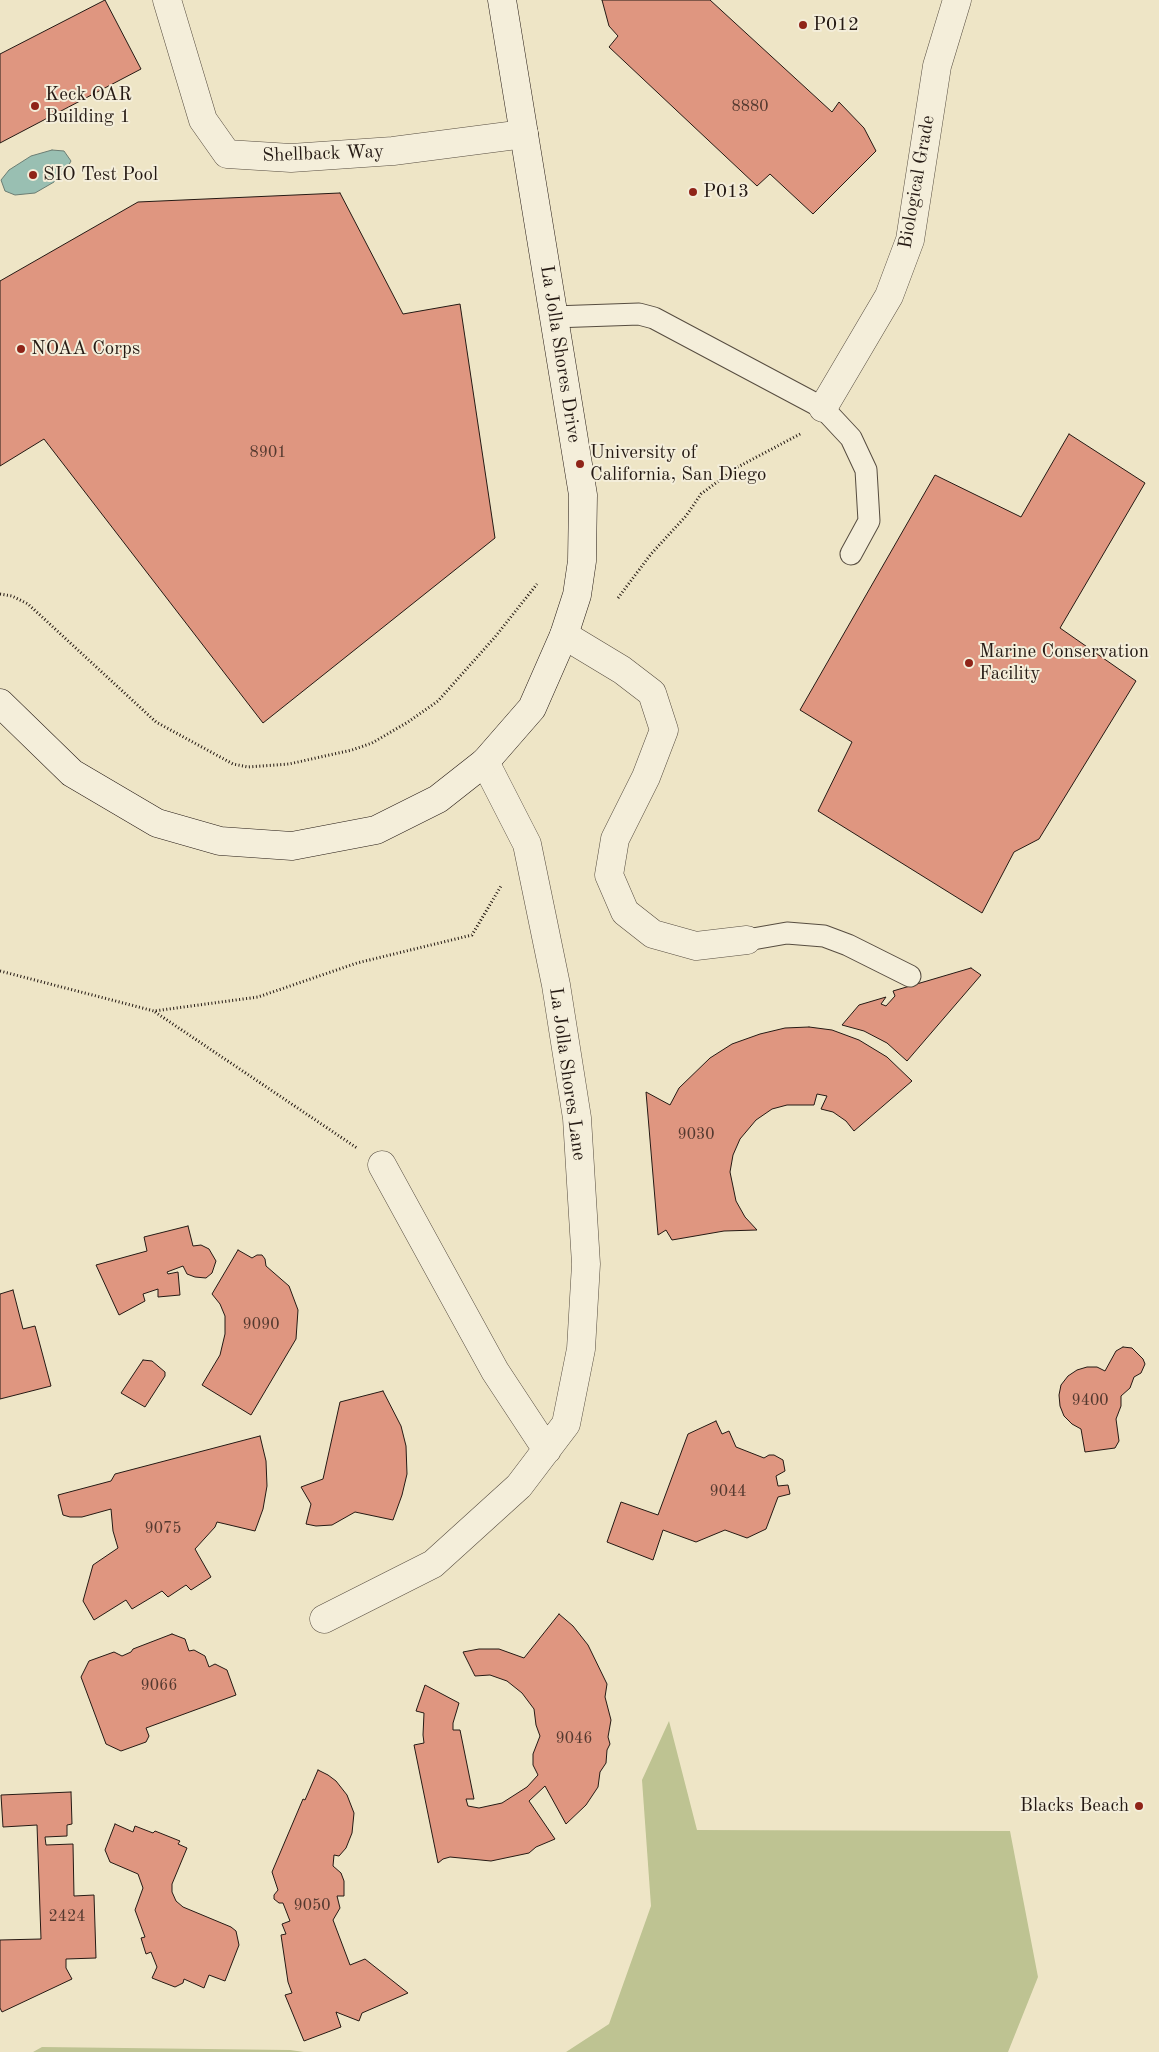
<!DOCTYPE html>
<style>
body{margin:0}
canvas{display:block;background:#eee5c6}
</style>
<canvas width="1159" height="2052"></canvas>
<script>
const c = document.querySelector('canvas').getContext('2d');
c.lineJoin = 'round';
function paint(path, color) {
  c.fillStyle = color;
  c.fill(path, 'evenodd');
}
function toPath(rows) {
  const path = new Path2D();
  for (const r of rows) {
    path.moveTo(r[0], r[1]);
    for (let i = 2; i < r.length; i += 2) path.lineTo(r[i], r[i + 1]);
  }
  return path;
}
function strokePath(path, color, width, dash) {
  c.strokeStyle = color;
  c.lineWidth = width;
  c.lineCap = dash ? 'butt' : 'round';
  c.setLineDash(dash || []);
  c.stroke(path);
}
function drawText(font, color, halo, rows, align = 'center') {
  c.font = font + ' "Old Standard TT",serif';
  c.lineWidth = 4;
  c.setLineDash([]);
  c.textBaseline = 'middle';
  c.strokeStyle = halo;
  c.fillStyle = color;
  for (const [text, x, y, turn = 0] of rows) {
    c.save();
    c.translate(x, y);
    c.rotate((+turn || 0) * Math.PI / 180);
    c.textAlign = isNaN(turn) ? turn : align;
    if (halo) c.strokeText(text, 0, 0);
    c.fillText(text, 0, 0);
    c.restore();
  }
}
paint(toPath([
 [669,1721,697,1830,1010,1831,1038,1977,1008,2052,566,2052,609,2024,651,1906,642,1780],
 [42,2047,290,2050,304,2052,33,2052]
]), '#bec392');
const water = toPath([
 [52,150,64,151,71,161,66,170,54,182,35,193,15,195,5,191,1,180,9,170,31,156,52,150]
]);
paint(water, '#99bfb2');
strokePath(water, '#6b7d73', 1);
const building = toPath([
 [105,0,141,69,0,143,0,54,105,0],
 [602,0,710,0,832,112,839,102,864,128,876,151,813,214,770,174,757,186,609,47,618,36,609,26,602,0],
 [340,193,403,314,460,304,495,538,263,723,44,439,0,466,0,281,138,202,340,193],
 [1069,434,1145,483,1060,628,1136,681,1039,839,1014,852,982,913,818,811,852,742,800,710,935,475,1021,517,1069,434],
 [971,968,981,975,907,1061,887,1043,864,1031,842,1025,859,1005,886,997,881,1004,886,1006,895,996,893,991,971,968],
 [809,1027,832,1030,859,1040,887,1057,912,1081,854,1131,846,1121,833,1112,821,1109,827,1096,817,1094,814,1105,787,1105,772,1109,756,1120,740,1139,733,1155,730,1172,736,1201,745,1217,757,1230,724,1231,672,1240,666,1230,658,1235,646,1092,670,1105,679,1088,710,1058,732,1044,760,1034,785,1028,809,1027],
 [188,1226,193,1246,201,1245,209,1249,216,1261,212,1273,206,1278,195,1277,187,1274,183,1266,167,1272,168,1274,178,1272,180,1295,158,1297,158,1289,143,1294,145,1301,119,1315,96,1265,147,1251,144,1237,188,1226],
 [238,1250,252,1258,257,1255,262,1255,265,1259,266,1266,289,1286,298,1310,296,1339,251,1415,202,1385,220,1355,225,1334,225,1316,220,1304,212,1294,238,1250],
 [13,1290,23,1329,35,1326,51,1386,0,1399,0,1294,13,1290],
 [1123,1347,1132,1348,1143,1359,1145,1364,1141,1373,1134,1377,1130,1388,1121,1396,1121,1406,1116,1419,1119,1441,1115,1448,1085,1452,1081,1429,1072,1424,1064,1416,1060,1406,1059,1395,1061,1385,1068,1376,1077,1370,1087,1367,1097,1367,1105,1371,1116,1351,1123,1347],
 [143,1360,152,1361,165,1372,165,1376,145,1407,121,1393,143,1360],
 [383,1391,401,1426,406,1446,407,1474,402,1495,393,1520,355,1512,332,1525,316,1526,306,1524,311,1504,301,1487,323,1479,340,1402,383,1391],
 [716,1421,722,1434,729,1431,736,1447,764,1458,769,1455,774,1455,783,1460,785,1471,776,1476,778,1486,788,1485,790,1494,778,1497,766,1529,747,1538,725,1530,696,1542,663,1530,653,1560,607,1542,621,1502,658,1515,688,1434,716,1421],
 [260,1436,266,1461,267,1486,263,1509,255,1531,217,1522,215,1527,195,1549,211,1577,191,1590,186,1585,168,1597,162,1591,132,1609,126,1600,94,1620,83,1601,93,1565,118,1548,113,1531,111,1509,82,1517,70,1517,63,1515,58,1495,111,1481,115,1474,260,1436],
 [559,1614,573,1626,588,1645,607,1684,605,1697,611,1720,608,1737,610,1744,607,1750,606,1763,600,1772,598,1787,586,1805,566,1824,545,1786,529,1801,555,1839,536,1847,529,1853,491,1861,450,1857,443,1859,438,1863,414,1745,424,1743,423,1735,424,1713,416,1711,425,1685,459,1703,453,1723,453,1730,460,1730,474,1799,466,1799,468,1806,479,1808,502,1803,527,1787,538,1775,533,1765,533,1754,540,1736,536,1725,534,1709,522,1693,507,1681,490,1675,475,1676,463,1652,479,1649,499,1649,524,1658,559,1614],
 [172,1634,185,1639,189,1651,194,1650,205,1656,209,1667,215,1664,227,1670,236,1695,146,1728,149,1736,146,1742,121,1751,106,1744,81,1677,89,1661,114,1652,122,1656,131,1652,133,1649,172,1634],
 [318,1770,328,1775,336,1781,347,1795,354,1813,352,1833,346,1848,339,1856,334,1855,333,1866,341,1873,344,1881,344,1896,337,1896,340,1908,333,1920,350,1965,365,1959,408,1993,362,2013,359,2021,336,2012,341,2027,304,2041,285,1995,292,1993,288,1982,281,1935,286,1934,282,1924,290,1921,283,1903,279,1903,274,1899,274,1895,278,1890,272,1872,303,1799,305,1800,318,1770],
 [71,1792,72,1824,67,1825,67,1836,45,1837,46,1845,73,1844,74,1896,94,1895,96,1958,66,1959,66,1968,72,1979,2,2012,0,2008,0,1940,41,1939,37,1825,3,1827,1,1795,71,1792],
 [115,1824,133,1832,135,1826,153,1833,155,1831,180,1841,178,1844,187,1848,172,1884,172,1892,176,1901,183,1907,231,1927,236,1931,239,1945,225,1981,209,1975,204,1988,184,1979,183,1983,175,1987,152,1978,157,1967,151,1952,146,1954,141,1938,145,1937,135,1910,143,1888,138,1874,110,1862,105,1850,115,1824]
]);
paint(building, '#df9680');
strokePath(building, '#251a14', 1);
const lane = toPath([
 [553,317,639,314,654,318,823,408,851,438,866,470,869,521,851,554],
 [747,940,787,933,824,936,848,945,910,976]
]);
const street = toPath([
 [167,0,203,120,227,154,291,158,393,151,524,134],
 [823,408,889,296,910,240,937,66,957,0],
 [564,635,622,670,652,693,664,730,646,777,615,839,609,875,625,912,653,934,696,946,747,940],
 [382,1165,495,1371,547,1450],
 [324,1619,433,1564,519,1486,566,1424,581,1349,586,1264,577,1118,556,985,527,844,485,762]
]);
const secondary = toPath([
 [0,703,72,773,157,823,220,841,292,846,376,830,438,799,485,762,532,708,564,635,577,595,582,561,583,495,502,0]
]);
strokePath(lane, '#574d40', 23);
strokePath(street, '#574d40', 29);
strokePath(secondary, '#251a14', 29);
strokePath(toPath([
 [0,594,12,596,28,604,156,722,233,764,248,767,289,764,352,750,372,743,408,722,438,701,495,637,537,584],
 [618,598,651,554,686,516,701,494,736,468,802,433],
 [0,971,154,1011,258,997,357,963,472,935,501,886],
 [155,1012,357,1148]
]), '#251a14', 3, [1, 2.5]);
strokePath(lane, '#f4eeda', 21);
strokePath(street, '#f4eeda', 28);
strokePath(secondary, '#f4eeda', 28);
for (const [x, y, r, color] of [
 [803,25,5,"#8f2418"],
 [35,106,5,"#8f2418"],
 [33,175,5,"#8f2418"],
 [693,192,5,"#8f2418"],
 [21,349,5,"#8f2418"],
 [580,464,5,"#8f2418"],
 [969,663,5,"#8f2418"],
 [1139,1806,5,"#8f2418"]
]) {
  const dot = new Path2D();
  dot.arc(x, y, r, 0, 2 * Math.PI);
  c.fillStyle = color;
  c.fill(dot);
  strokePath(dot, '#f4eeda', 2);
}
drawText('16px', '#54392f', null, [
 ["8880",750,107],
 ["8901",268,453],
 ["9030",696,1135],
 ["9090",261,1325],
 ["9400",1090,1401],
 ["9044",728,1492],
 ["9075",163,1529],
 ["9066",159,1686],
 ["9046",574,1739],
 ["9050",312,1906],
 ["2424",67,1917]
]);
drawText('19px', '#251a14', '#f4eeda', [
 ["P012",813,25],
 ["Keck OAR",45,95],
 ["Building 1",45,117],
 ["SIO Test Pool",43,175],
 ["P013",703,192],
 ["NOAA Corps",31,349],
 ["University of",590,453],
 ["California, San Diego",590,475],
 ["Marine Conservation",979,652],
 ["Facility",979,674],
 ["Blacks Beach",1129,1806,"right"]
], 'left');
drawText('19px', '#251a14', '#f4eeda', [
 ["Shellback Way",323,154,-2],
 ["Biological Grade",917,182,-80],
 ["La Jolla Shores Drive",560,354,81],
 ["La Jolla Shores Lane",567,1074,82]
]);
</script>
